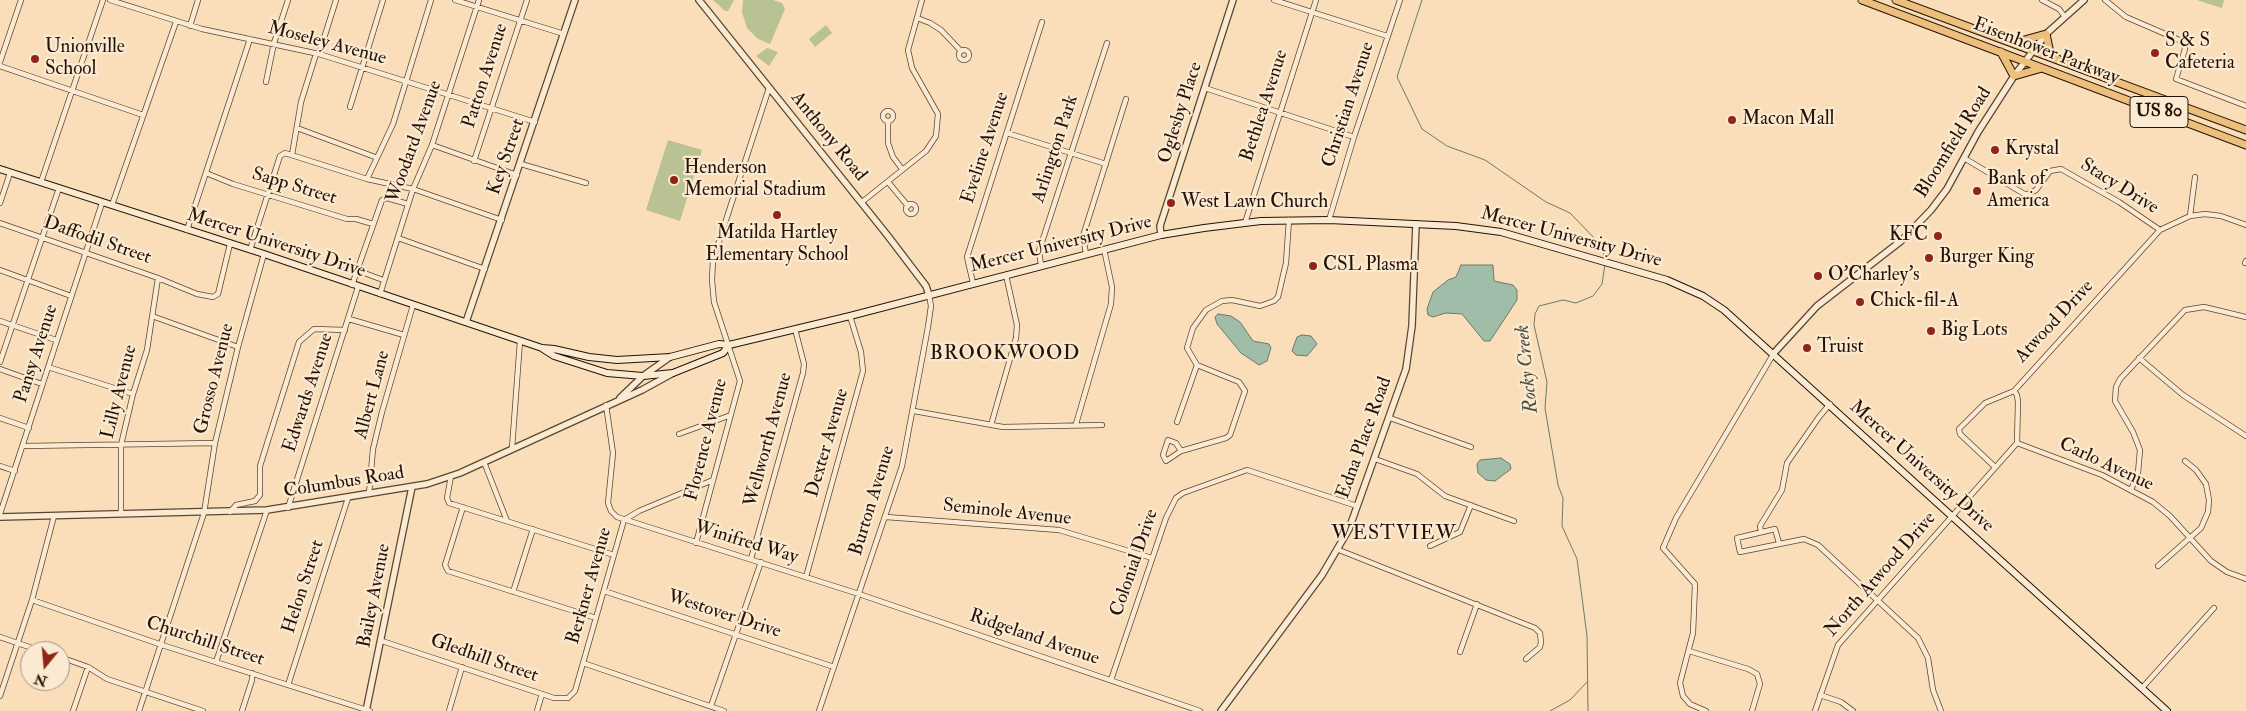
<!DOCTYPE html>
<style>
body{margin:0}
#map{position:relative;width:2246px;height:711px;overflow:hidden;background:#f9deb9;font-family:"IM FELL Double Pica",serif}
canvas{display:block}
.north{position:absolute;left:20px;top:641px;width:50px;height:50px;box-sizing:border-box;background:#fbead2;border:1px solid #a59480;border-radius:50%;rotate:197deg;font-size:14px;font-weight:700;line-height:20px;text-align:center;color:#251205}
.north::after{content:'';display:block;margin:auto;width:18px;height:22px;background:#8f2418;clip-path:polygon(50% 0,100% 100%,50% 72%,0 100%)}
</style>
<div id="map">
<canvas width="2246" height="711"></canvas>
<div class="north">N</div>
</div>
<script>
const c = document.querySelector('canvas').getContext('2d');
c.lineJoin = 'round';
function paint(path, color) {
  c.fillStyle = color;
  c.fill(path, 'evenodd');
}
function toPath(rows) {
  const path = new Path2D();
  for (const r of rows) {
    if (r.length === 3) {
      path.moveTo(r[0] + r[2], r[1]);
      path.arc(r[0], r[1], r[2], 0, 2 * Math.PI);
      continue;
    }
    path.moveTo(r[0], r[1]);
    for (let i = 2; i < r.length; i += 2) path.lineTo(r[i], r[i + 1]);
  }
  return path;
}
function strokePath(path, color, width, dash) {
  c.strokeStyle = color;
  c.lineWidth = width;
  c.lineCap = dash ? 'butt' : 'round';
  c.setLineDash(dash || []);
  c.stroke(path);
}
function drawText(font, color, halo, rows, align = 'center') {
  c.font = font + ' "IM FELL Double Pica",serif';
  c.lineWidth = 4.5;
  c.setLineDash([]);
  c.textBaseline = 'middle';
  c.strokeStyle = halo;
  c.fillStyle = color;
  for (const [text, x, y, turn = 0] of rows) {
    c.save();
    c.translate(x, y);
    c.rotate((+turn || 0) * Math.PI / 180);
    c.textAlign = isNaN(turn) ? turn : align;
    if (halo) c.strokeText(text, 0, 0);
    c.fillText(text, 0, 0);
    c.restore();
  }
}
paint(toPath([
 [713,0,734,0,728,11,725,11],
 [743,0,773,0,782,3,785,9,770,44,758,39,747,28,742,12],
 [2197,0,2224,0,2222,8],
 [826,25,832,33,815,47,809,39],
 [767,48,778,52,769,66,756,56],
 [668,140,702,150,680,221,646,210]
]), '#b9c292');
const water = toPath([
 [1461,265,1493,265,1494,281,1513,285,1517,290,1517,300,1490,341,1484,341,1462,314,1446,313,1433,317,1428,315,1427,309,1433,292,1448,280,1456,277,1461,265],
 [1218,314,1231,316,1240,322,1253,341,1269,344,1271,348,1267,361,1259,365,1241,353,1217,324,1215,317,1218,314],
 [1302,335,1311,336,1317,344,1307,356,1296,355,1292,351,1297,337,1302,335],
 [1501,458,1510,464,1511,469,1495,481,1486,480,1478,473,1477,464,1480,460,1501,458]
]);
paint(water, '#9fbda9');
strokePath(water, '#6e7967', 1);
strokePath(toPath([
 [1422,0,1397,77,1422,129,1447,146,1485,160,1546,202,1570,213,1599,243,1603,248,1604,260],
 [1550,711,1570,700,1587,682],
 [1588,711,1587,636,1577,559,1562,526,1563,498,1558,485,1545,408,1547,382,1534,325,1535,314,1539,306,1563,300,1576,303,1593,296,1602,284,1605,264]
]), '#6e7967', 1);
const minor = toPath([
 [110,0,202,29,319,54,535,122],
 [455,0,564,34],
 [1274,0,1387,36],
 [2042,0,2059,9,2065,17],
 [2105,0,2126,17,2184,42,2185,49,2176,79,2246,106],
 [917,18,930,23,941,30,961,51],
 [190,26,198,0],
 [964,55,5],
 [319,54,336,0],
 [0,62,21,0],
 [0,66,143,115],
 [266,82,274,43,288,0],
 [1205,88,1354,137],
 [350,107,383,0],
 [888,116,5],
 [888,121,888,143,893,157,902,169],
 [297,128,375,157],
 [1007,133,1106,164],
 [432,145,517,175],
 [292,155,301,102,316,54],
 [1964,158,2026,195,2036,190,2050,171,2061,169,2119,202,2160,230],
 [474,161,527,0],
 [521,164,586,183],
 [206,173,233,184,347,219,356,219,373,224],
 [367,179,393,124,431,0],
 [41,182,103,0],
 [888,182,908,206],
 [862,202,926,151,936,136,938,114,912,68,908,50,922,0],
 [0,203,10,173],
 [911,209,5],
 [112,205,176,22],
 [2190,216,2195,177],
 [1329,220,1354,137,1400,0],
 [0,223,158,278,197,294,213,297,218,294,230,244],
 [1245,223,1316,0],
 [187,230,250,39],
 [398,238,485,269],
 [250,250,280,156,285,153,367,179,413,189,502,220],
 [1086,254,1083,236,1126,99],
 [2245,263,2246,261],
 [343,265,383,280],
 [1041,265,1039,251,1107,43],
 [0,270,71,296],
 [973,283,967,257,1042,22],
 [352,285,382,200,387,198,408,204],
 [380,294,413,189,432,145,479,0],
 [152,316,238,347],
 [349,319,404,335],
 [0,321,56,340],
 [2139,358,2183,395,2246,436],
 [0,362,59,188],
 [48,367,133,394],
 [0,369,42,384],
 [2014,391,2160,230,2190,216,2205,214,2221,216,2246,225],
 [606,405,613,453,608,503,611,511,617,517,859,594,1200,711],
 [914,411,1003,427,1102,425],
 [0,418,29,428],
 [1390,418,1471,447],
 [1177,422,1197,365],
 [1076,424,1111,304,1112,287,1104,249],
 [991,425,1016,338,1017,325,1006,275],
 [679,434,731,415],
 [1168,440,1176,443,1181,451,1166,461,1163,455,1168,440],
 [2017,443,2102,475,2153,502,2170,516,2211,561,2227,572,2246,579],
 [24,446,215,443],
 [512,448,520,341],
 [1181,451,1226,438,1230,435,1245,391,1239,382,1197,365,1187,348,1193,328,1206,310,1222,301,1232,300,1260,306,1274,301,1278,297,1286,263,1289,220],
 [1375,459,1417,474,1445,496,1514,521],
 [484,462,507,521],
 [0,466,15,471],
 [1995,467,1960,434,1959,429,1985,403,2014,391],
 [451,476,447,498,449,503,614,555],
 [2131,490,2138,473,2140,450,2133,432,2115,401,2116,387,2120,379,2185,310,2204,307,2246,317],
 [369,494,373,449,382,412,413,305],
 [463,507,445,565,448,571,596,618],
 [288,508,358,287],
 [230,512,236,505,255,501,260,495,260,466,299,342,314,329,345,330],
 [0,514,102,203],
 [121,514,121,445,133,394,147,350,158,278],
 [886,517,1059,530,1152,558],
 [624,520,639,511,713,480],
 [1761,532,1760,526,1782,490,1787,463,1819,417,1830,404],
 [696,543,740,381,714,302,712,280,713,260,769,88],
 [1779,543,1775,529,1737,538,1740,552,1804,539,1818,545,1918,638,1928,658,1933,690,1941,711],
 [1430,546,1460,532,1471,505],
 [1339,550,1535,628,1540,633,1541,642,1540,647,1526,659],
 [751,559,803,373,804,364,795,329],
 [2158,566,2201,528,2208,512,2209,500,2206,484,2196,470,2185,461],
 [806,577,863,371,861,352,850,316],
 [604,591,834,667],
 [513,592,533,529],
 [32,600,162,645,370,711],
 [0,637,41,651],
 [382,641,554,698,568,698,575,691,624,520],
 [1689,651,1748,669,1757,674,1760,684,1752,711],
 [1460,652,1477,604],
 [60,657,88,667,107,679,203,711],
 [216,662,267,510],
 [583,663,724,711],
 [1111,680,1166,518,1176,498,1183,493,1247,470,1357,506],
 [288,685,348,498],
 [2142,688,2214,608],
 [1820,695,1841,702,1853,711],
 [0,696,32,600,54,516],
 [711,706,761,562],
 [73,711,88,667],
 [139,711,204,513,215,443,238,347,264,254],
 [242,711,252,680,252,673],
 [449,711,462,667],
 [537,711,542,694],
 [819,711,902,466,928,327,931,306,929,295],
 [1706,711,1690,704,1683,696,1680,683,1693,633,1695,584,1663,548,1676,518,1774,353],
 [1815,711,1838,645,2017,443,2018,402,2017,395,2014,391]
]);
const tertiary = toPath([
 [699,0,888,236,926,286,929,295],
 [1161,235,1160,226,1233,0],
 [466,322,575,0],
 [1774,353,1817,306,1901,241,1931,210,1947,189,1978,132,2014,76,2046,34,2084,0],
 [620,398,643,376,670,357],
 [0,517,267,510,427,484,460,473,642,390,673,373],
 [366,711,412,487],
 [1221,711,1322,575,1349,529,1406,369,1412,326,1416,224]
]);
const secondary = toPath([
 [0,169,264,254,542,348,554,349,589,357,617,360,670,357,719,344,729,345,850,316,1161,235,1204,228,1261,221,1329,220,1456,226,1501,232,1667,280,1703,296,1724,310,2167,711],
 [543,349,554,356,607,373,643,376,673,373,723,353,729,345]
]);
const primary = toPath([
 [1862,0,2246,145],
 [1896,0,2246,130],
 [2013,41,2021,41,2046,34,2050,53,2058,59],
 [2001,52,2014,76,2042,68]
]);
strokePath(minor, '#5a4532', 6);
strokePath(tertiary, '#5a4532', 8);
strokePath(secondary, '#251205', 8);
strokePath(primary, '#251205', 9);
strokePath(minor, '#fbead2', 4.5);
strokePath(tertiary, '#fbead2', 5.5);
strokePath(secondary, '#fbead2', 6);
strokePath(primary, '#ecbf7c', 7);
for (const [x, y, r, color] of [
 [2155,53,5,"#8f2418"],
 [35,59,5,"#8f2418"],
 [1732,120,5,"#8f2418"],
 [1995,150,5,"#8f2418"],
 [674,180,5,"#8f2418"],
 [1977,191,5,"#8f2418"],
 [1171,203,5,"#8f2418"],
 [777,215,5,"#8f2418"],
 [1938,236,5,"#8f2418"],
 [1929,258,5,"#8f2418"],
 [1313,266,5,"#8f2418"],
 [1818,276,5,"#8f2418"],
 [1860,302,5,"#8f2418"],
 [1931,331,5,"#8f2418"],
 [1807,348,5,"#8f2418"]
]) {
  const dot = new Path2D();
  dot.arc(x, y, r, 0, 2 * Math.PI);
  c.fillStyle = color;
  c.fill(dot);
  strokePath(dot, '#fbead2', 2);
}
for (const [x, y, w] of [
 [2159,112,58]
]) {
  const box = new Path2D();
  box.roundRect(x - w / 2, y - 15.5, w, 31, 4);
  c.fillStyle = '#fbead2';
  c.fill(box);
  strokePath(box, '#251205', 1);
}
drawText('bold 18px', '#251205', null, [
 ["US 80",2159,112]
]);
drawText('19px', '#251205', '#fbead2', [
 ["S & S",2165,42],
 ["Cafeteria",2165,64],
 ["Unionville",45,48],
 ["School",45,70],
 ["Macon Mall",1742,120],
 ["Krystal",2005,150],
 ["Henderson",684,169],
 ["Memorial Stadium",684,191],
 ["Bank of",1987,180],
 ["America",1987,202],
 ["West Lawn Church",1181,203],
 ["Matilda Hartley",777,234,"center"],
 ["Elementary School",777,256,"center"],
 ["KFC",1928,236,"right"],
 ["Burger King",1939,258],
 ["CSL Plasma",1323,266],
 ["O'Charley's",1828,276],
 ["Chick-fil-A",1870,302],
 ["Big Lots",1941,331],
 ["Truist",1817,348]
], 'left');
drawText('19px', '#251205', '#fbead2', [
 ["Moseley Avenue",327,44,15],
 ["Eisenhower Parkway",2046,52,21],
 ["Patton Avenue",486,76,-72],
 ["Christian Avenue",1349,105,-72],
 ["Bethlea Avenue",1265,106,-72],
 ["Oglesby Place",1181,113,-72],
 ["Anthony Road",828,137,51],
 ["Woodard Avenue",415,142,-70],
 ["Bloomfield Road",1954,143,-58],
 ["Eveline Avenue",986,148,-72],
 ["Arlington Park",1056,149,-72],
 ["Key Street",507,157,-71],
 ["Sapp Street",294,187,17],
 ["Stacy Drive",2119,187,32],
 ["Mercer University Drive",1571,238,15],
 ["Daffodil Street",97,241,19],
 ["Mercer University Drive",276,244,18],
 ["Mercer University Drive",1061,245,-14],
 ["Atwood Drive",2055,322,-47],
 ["Pansy Avenue",37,354,-72],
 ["Grosso Avenue",215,379,-76],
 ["Lilly Avenue",120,392,-76],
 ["Edwards Avenue",309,393,-72],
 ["Albert Lane",373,395,-75],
 ["Edna Place Road",1365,438,-70],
 ["Florence Avenue",707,440,-76],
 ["Wellworth Avenue",769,440,-75],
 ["Dexter Avenue",828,443,-74],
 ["Carlo Avenue",2106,465,25],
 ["Mercer University Drive",1921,467,42],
 ["Columbus Road",344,483,-9],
 ["Burton Avenue",873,501,-73],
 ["Seminole Avenue",1007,513,6],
 ["Winifred Way",746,543,17],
 ["Colonial Drive",1135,563,-71],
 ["North Atwood Drive",1881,575,-49],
 ["Berkner Avenue",590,586,-74],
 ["Helon Street",304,587,-72],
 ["Bailey Avenue",375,596,-79],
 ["Westover Drive",724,615,18],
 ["Ridgeland Avenue",1034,638,19],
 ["Churchill Street",205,642,18],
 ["Gledhill Street",484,659,19]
]);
c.letterSpacing = '1px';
drawText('20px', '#251205', '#fbead2', [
 ["BROOKWOOD",1005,355],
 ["WESTVIEW",1394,535]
]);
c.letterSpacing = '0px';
drawText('italic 20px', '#504e3e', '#fbead2', [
 ["Rocky Creek",1528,369,-96]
]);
</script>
